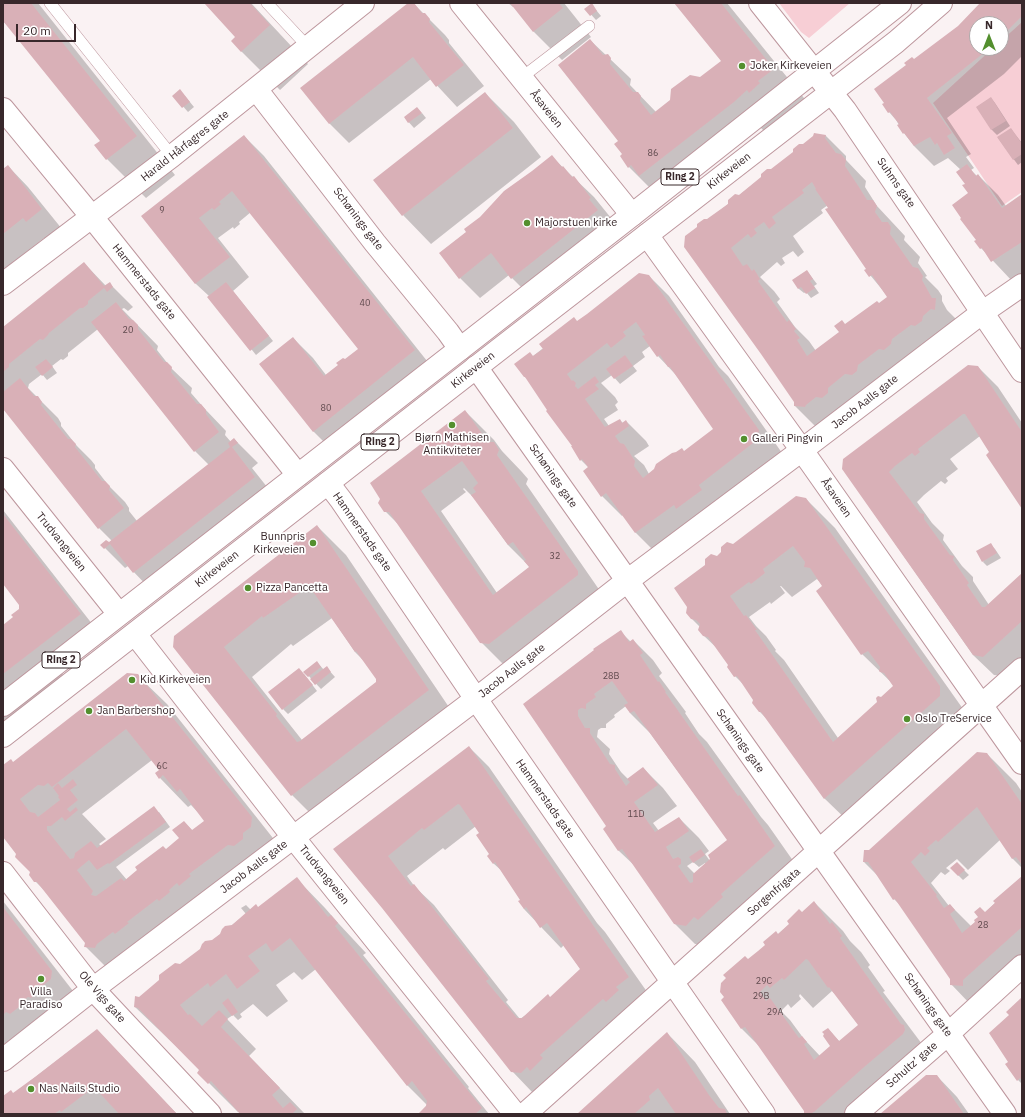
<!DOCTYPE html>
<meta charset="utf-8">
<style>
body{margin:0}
#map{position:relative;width:1025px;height:1117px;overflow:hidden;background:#faf2f3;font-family:"IBM Plex Sans",sans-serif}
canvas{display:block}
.frame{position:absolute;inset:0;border:4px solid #38282b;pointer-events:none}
.north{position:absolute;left:969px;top:16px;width:40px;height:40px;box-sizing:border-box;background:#fff;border:1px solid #afa9aa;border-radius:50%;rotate:0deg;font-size:11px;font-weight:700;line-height:16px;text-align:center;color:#38282b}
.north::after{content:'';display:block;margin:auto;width:14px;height:18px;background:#538f2e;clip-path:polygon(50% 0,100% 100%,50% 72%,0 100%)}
.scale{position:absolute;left:16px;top:24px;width:60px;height:18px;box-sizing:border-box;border:2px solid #38282b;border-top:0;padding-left:5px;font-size:12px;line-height:14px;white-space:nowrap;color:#38282b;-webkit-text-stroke:3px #fff;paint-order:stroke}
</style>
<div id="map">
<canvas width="1025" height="1117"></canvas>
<div class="frame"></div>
<div class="north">N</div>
<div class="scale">20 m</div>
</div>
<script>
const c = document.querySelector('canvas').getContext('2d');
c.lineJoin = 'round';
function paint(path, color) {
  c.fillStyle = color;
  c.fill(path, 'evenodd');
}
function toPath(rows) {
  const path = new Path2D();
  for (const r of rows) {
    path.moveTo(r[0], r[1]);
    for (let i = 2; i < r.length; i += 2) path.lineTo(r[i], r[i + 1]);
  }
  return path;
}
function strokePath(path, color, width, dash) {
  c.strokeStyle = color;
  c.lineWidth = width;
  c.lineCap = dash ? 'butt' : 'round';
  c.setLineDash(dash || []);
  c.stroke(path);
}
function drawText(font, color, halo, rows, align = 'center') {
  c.font = font + ' "IBM Plex Sans",sans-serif';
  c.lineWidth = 3.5;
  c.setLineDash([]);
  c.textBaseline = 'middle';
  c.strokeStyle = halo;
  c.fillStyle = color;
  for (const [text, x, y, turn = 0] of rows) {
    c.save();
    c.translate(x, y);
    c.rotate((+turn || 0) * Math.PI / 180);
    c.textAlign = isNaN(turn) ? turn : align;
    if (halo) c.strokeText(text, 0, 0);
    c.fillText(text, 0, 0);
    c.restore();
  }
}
paint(toPath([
 [779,3,850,3,809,38,801,32],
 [1022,22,1022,192,1002,206,933,103,993,48,1001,48,1001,41]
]), '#f7ced5');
paint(toPath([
 [3,3,38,3,175,175,146,198,107,159,96,145,101,141,12,30,3,21],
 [205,3,251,3,308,64,280,90,241,51,237,37],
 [410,3,413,3,445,35,449,40,449,43,484,86,457,107,431,79,349,143,329,123],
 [508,3,564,3,591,37,562,60,533,31,514,6,513,7],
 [675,3,727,3,812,108,773,140,754,121,660,195,650,186,649,187,629,167,621,156,623,154,590,40,628,76,631,79,630,85,656,112,722,61],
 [982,3,1022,3,1022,56,1004,74,947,118,971,154,966,157,974,168,971,170,977,176,978,175,998,195,1006,206,1022,195,1022,275,1012,281,981,248,977,240,969,194,961,170,948,158,934,166,914,146,904,133,896,120,889,112,914,60,959,27],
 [977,24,1001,24,1001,48,977,48],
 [592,5,601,16,596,20,586,9],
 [485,93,514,122,541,157,431,244,403,215],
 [174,96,185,96,194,107,188,112],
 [991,98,995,103,1010,126,997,135,992,130,977,107],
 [422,113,426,118,414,128,405,118],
 [1011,129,1022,143,1022,162,1018,165,998,138],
 [825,135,846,156,846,160,866,181,865,187,877,206,905,236,904,240,920,257,918,263,927,276,925,277,938,290,942,296,942,301,947,310,956,319,955,330,825,427,815,426,795,406,795,402,708,220,771,170],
 [828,205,867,269,866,270,889,298,846,325,840,333,816,351,809,341,795,327,777,302,780,299,774,291,760,277,777,262,781,266,785,263,782,258,793,251,798,257,804,252,793,236,823,213,821,210],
 [244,136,264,156,435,371,333,451,313,431,293,338,313,358,326,375,359,349,251,212,239,222,240,224,234,229,233,227,218,238,249,277,233,291,273,341,256,355,209,296,196,284,143,216],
 [552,157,594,197,611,218,532,298,509,275,480,298,460,278,440,253,467,232],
 [8,166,28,187,62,229,47,241,44,238,3,270,3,169],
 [84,263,106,286,110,284,133,307,128,311,124,308,122,309,158,346,157,350,172,369,192,388,191,393,204,408,226,431,225,435,231,442,234,439,258,463,252,468,275,497,153,592,128,566,125,568,102,545,109,544,112,541,99,528,3,408,3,328],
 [98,329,195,451,209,465,137,521,129,511,129,508,125,502,109,486,95,468,95,465,91,460,77,446,61,426,61,423,58,418,28,388,29,384,42,374,47,380,57,373,52,366,61,359,63,360,68,356,68,353],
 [807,271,817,284,814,286,819,293,811,298,806,292,804,293,799,289,794,281],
 [648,275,669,296,719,367,728,376,787,460,656,553,636,533,623,515,622,516,602,496,589,468,581,460,573,446,529,381,525,377,533,356,577,322],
 [650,346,658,356,676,375,715,429,684,452,649,474,644,465,634,456,649,446,646,441,626,421,623,423,620,420,609,426,604,419,618,410,615,405,618,402,615,397,601,383,612,375,620,384,637,371,633,366,645,357,642,352],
 [978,367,998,387,1022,423,1022,507,980,436,950,459,958,469,946,478,948,481,945,484,941,481,924,495,917,502,932,523,944,535,943,540,962,566,973,577,973,581,989,605,1022,577,1022,659,1003,676,994,675,973,655,843,469],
 [465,411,494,440,502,451,522,472,528,479,526,484,607,601,509,664,502,663,481,642,403,529,385,511],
 [464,488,476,500,508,545,530,567,497,593,441,511,466,492,463,489],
 [806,499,835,528,968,716,854,827,825,799,769,721,759,711,754,700,746,687,735,676,730,665,720,651,703,635,700,627,691,618,717,557,733,545],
 [817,579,823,586,862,654,895,686,878,703,838,738,784,660,775,651,776,650,766,636,756,626,749,617,770,602,771,604,785,593,780,586,781,586,792,597],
 [3,510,100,634,57,668,65,677,3,725,3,626,13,619,20,610,20,605,3,583],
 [317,526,346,555,457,719,312,815,292,795,174,647],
 [332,618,355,652,364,661,377,679,377,683,302,740,252,677,291,644,293,646],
 [990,544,995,549,1001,558,987,566,983,562],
 [620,631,631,642,633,640,653,660,662,673,659,676,686,712,685,713,699,734,707,742,761,817,768,825,803,875,706,945,695,944,675,924,636,867,619,851,608,827,524,704],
 [626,706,630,713,650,733,728,840,710,861,705,854,709,851,699,838,679,818,659,831,653,823,677,806,663,788,643,768,628,779,621,772,609,754,610,749,597,737,598,730,601,728,606,728,606,724,615,717,614,715],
 [693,862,699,867,705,863,706,864,695,874,687,866],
 [317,662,324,670,327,668,335,677,321,689,305,672],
 [304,674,317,691,288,714,283,709],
 [137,675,167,704,280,847,272,862,272,868,263,874,257,873,114,975,85,946,86,943,48,894,35,881,31,871,3,835,3,766,13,764],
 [152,760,160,770,160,778,188,807,191,805,206,821,193,831,184,822,181,839,127,880,116,867,170,827,159,812,101,846,99,844,106,839,82,814],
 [469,747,489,767,597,923,605,932,657,1006,644,1016,647,1020,636,1030,632,1027,541,1092,532,1092,512,1071,383,908,335,849],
 [476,826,481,833,493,863,503,872,522,900,520,901,524,909,561,948,564,945,581,970,550,998,520,1019,506,1002,508,1000,434,905,415,887,407,876,443,848,445,850],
 [987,754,1016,783,1022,792,1022,868,1013,859,1000,840,968,870,957,859,946,868,950,871,945,875,941,872,931,883,949,906,950,905,971,926,1022,877,1022,965,971,1005,951,984,951,979,900,905,894,899,879,877,864,862,870,851],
 [957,863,969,875,963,880,951,868],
 [297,879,325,908,339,924,366,953,363,955,469,1087,468,1088,489,1114,419,1114,427,1105,407,1085,316,969,302,980,294,972,276,985,288,1001,267,1017,253,1004,240,1014,242,1017,238,1020,233,1015,227,1019,256,1049,249,1056,305,1114,242,1114,239,1111,238,1112,199,1073,201,1070,135,1007,139,998,246,914,241,908,246,905,251,910,258,908],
 [3,901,80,1000,3,1065],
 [814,902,843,931,850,941,861,952,870,965,868,967,885,991,883,992,925,1048,855,1114,806,1114,805,1110,761,1048,742,1029,748,961],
 [832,991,839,998,859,1025,840,1042,828,1029,832,1046,820,1056,804,1039,790,1020,781,1011,788,1004,791,1008,801,999,799,996,800,994,813,1008],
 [1022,1001,1022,1084,1018,1080,1010,1062,1010,1016],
 [97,1030,177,1114,3,1114,3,1098,13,1094],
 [667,1033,695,1062,730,1114,579,1114],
 [937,1076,957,1097,969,1114,882,1114]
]), '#0003');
paint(toPath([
 [3,3,31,3,137,136,106,160,94,145,100,141,3,21],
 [204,3,250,3,270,25,241,52,231,41,235,37],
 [408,3,414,3,422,13,425,13,430,19,429,22,464,65,436,87,413,57,329,124,300,88],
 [510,3,559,3,563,8,533,32],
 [592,3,597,11,590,16,584,9],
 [674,3,721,3,774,69,758,81,760,83,749,93,747,90,734,102,639,176,631,165,628,168,620,156,622,154,614,144,618,141,558,65,590,39,603,55,608,54,611,58,610,64,633,92,638,92,641,96,640,101,651,115,670,100,671,89,690,75,700,77,721,61],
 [980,3,1022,3,1022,16,1001,37,1001,24,977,24,977,48,990,48,927,98,952,133,947,136,955,148,944,155,937,143,935,145,930,137,914,146,904,133,903,134,897,125,899,124,890,112,888,113,882,104,884,103,874,89,906,65,904,63,912,57,914,59,958,26],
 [180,89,190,102,182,108,172,96],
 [485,92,513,128,402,216,373,180],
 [991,97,1006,121,991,130,976,107],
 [417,107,422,113,408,123,404,117],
 [1011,128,1022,144,1022,154,1013,160,997,137],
 [814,133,826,135,825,138,836,153,841,154,846,160,845,166,859,187,867,200,873,200,877,206,875,212,882,222,888,222,891,227,890,234,913,267,918,268,923,276,922,280,932,298,936,298,935,310,931,309,923,316,922,321,915,326,911,325,892,339,891,344,884,350,879,349,858,365,857,371,852,375,845,374,828,388,828,393,822,398,816,397,806,405,805,407,794,406,794,402,761,354,684,247,685,236,697,227,697,224,704,219,707,219,728,204,728,200,735,194,739,195,761,177,761,174,767,169,771,169,793,152,793,149,799,144,803,144,813,136],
 [812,182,816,189,815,189,828,208,825,209,866,269,864,270,869,277,872,275,887,297,879,303,877,301,845,324,842,320,834,326,839,332,807,356,797,340,800,338,794,331,796,329,789,320,787,322,758,281,760,279,754,269,752,271,747,264,743,266,731,248,748,234,751,238,757,233,754,229,764,222,769,229,776,223,772,217,804,193,802,190],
 [244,135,415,350,313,432,259,364,293,337,324,376,338,365,336,363,343,358,345,359,358,349,232,191,219,202,221,204,214,210,212,208,199,218,230,257,195,284,141,216],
 [552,155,562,167,563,166,572,177,574,176,591,198,589,199,598,210,511,279,491,253,459,279,439,253,466,232,464,229,480,217,504,191,532,171],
 [967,164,976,176,978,174,1002,208,1022,194,1022,242,991,262,982,248,980,249,974,241,976,240,960,219,961,218,952,205,968,193,962,185,965,184,956,172],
 [8,165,42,209,26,222,23,218,3,234,3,169],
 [84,262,104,286,110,282,113,287,107,292,104,288,88,301,88,304,83,308,80,308,49,333,48,335,43,340,40,339,9,364,9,367,3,372,3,327],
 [807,270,813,279,810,281,815,288,806,294,801,287,798,289,792,280],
 [639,273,649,275,759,430,757,440,699,485,702,490,676,509,674,505,635,533,606,493,601,497,583,471,588,467,582,459,580,461,571,446,572,446,546,411,547,410,525,377,524,377,514,364,530,352,533,356,543,349,539,344,574,317,577,321,587,314],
 [636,322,645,335,642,336,657,357,660,355,668,367,670,367,713,429,684,451,682,448,676,452,672,453,656,464,654,469,643,478,634,466,635,461,624,444,620,443,615,436,629,426,626,420,622,423,620,419,605,427,585,399,599,389,595,385,599,382,595,376,578,389,575,386,576,383,573,380,572,381,567,374,607,343,611,348,626,336,623,332],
 [226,282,269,336,250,351,207,297],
 [116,302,129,319,133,320,138,325,138,329,164,362,167,362,172,367,171,372,197,404,201,404,206,410,206,414,219,432,194,452,91,322],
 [625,355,633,366,614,379,606,369],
 [46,359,53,367,42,376,35,367],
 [968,365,978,366,1022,432,1022,509,986,455,989,452,965,414,963,414,918,449,920,452,915,456,912,453,895,466,889,472,920,513,924,514,924,519,950,555,954,556,953,560,969,583,967,585,982,607,985,607,1022,573,1022,621,983,657,973,655,842,469,843,459],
 [20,378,34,396,38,396,42,402,41,405,68,439,71,439,76,444,75,447,102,481,105,481,110,486,109,490,124,508,98,529,3,409,3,392],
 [465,410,488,442,494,442,499,450,497,455,578,571,578,575,489,644,480,643,389,512,384,512,378,503,380,499,370,483],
 [462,461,478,483,473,488,476,492,471,495,508,545,513,542,526,560,524,561,529,567,493,595,421,491],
 [234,438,238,443,232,447,255,477,133,573,110,544,104,549,100,545,106,540,109,542,230,447,228,443],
 [796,496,806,498,940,686,940,696,824,799,761,712,759,712,752,703,753,700,737,676,734,677,727,667,728,665,708,637,703,636,698,630,700,624,696,620,691,619,686,613,687,607,674,588,705,565,705,559,711,554,717,556,721,552,721,547,727,542,733,544],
 [793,546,805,562,804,567,810,568,822,586,816,591,861,655,868,651,880,667,879,671,880,672,884,673,893,686,881,697,878,696,876,698,877,702,833,742,755,630,757,630,746,615,744,616,730,596,749,582,751,584,765,573,763,569],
 [3,514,81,614,3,674,3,625,13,617,11,615,19,609,19,605,3,584],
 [317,525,429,690,291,796,173,647,174,636],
 [309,586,355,652,356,651,376,679,376,682,300,741,297,742,276,716,277,714,224,647,262,616,263,618],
 [991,543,997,553,982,562,976,551],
 [621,630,629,642,633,639,643,653,640,655,658,682,659,681,666,692,665,692,679,712,738,796,740,795,775,846,721,894,723,897,698,920,694,917,686,926,674,924,622,849,618,851,603,829,606,826,523,704,594,650,593,649],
 [612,681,628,703,624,705,630,713,634,711,727,840,708,855,710,859,693,874,693,882,690,883,678,866,681,864,681,859,678,857,673,859,666,847,689,831,679,817,655,832,634,802,658,785,643,767,627,779,630,782,626,786,615,769,615,765,610,764,590,733,590,728,585,728,578,716,578,710,581,708,586,709,586,704,596,697,594,694],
 [317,661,321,667,308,677,303,672],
 [327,666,331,672,315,685,310,679],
 [299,668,313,685,282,710,268,692],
 [127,673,138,674,252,817,251,827,243,833,243,839,234,846,228,845,189,874,191,876,179,886,177,883,169,890,170,892,159,901,157,899,127,922,129,923,115,934,113,932,97,944,95,948,84,947,85,943,37,882,34,882,29,875,30,872,15,857,16,854,3,837,3,765,11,759,13,762],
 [126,729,159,770,155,773,159,779,163,775,177,792,180,789,204,821,192,830,184,821,172,830,179,838,166,849,163,846,135,867,137,870,124,881,121,878,96,896,91,895,93,891,77,870,89,860,97,870,108,863,109,864,166,822,154,806,97,848,91,841,75,853,74,858,70,859,47,830,47,826,51,826,62,817,65,821,78,810,76,807,70,812,67,809,78,800,70,790,77,785,73,779,62,788,58,783,53,788,59,796,58,797,60,800,38,817,35,813,30,812,20,799,38,785,44,786,48,783,52,787],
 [469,746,629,977,616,987,619,990,606,1002,603,999,540,1055,543,1058,530,1071,527,1067,521,1073,511,1072,382,908,333,849],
 [458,804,460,805,479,833,476,835,489,854,487,856,493,864,495,862,520,900,518,901,524,909,526,907,540,928,547,923,580,969,550,997,548,994,522,1018,517,1018,486,981,489,979,414,884,411,886,388,856,422,828,424,830],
 [977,752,987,753,1022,804,1022,865,1016,857,1012,859,977,807,938,842,936,840,927,848,930,851,925,856,921,852,911,862,937,895,936,896,944,908,950,904,955,910,950,914,962,933,975,922,974,920,978,917,974,912,980,907,985,912,995,903,993,901,1022,876,1022,927,963,980,963,986,950,985,950,979,895,899,893,900,868,862,863,862,864,850,869,850],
 [701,849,705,855,693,863,689,857],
 [957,862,965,870,958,876,950,868],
 [297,877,328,917,331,915,338,923,335,926,482,1108,475,1114,418,1114,426,1106,427,1101,412,1081,407,1086,290,938,272,952,266,943,248,956,260,971,237,989,226,974,210,987,208,983,180,1005,188,1015,190,1014,202,1026,219,1010,228,1019,221,1027,280,1088,272,1095,283,1108,290,1102,297,1109,292,1114,240,1114,211,1081,208,1084,197,1073,199,1070,138,1008,134,1007,135,996,139,997,159,980,159,975,175,963,180,964,200,949,202,944,205,941,212,940,220,934,222,929,225,926,232,925,256,904,258,907],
 [814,901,830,924,832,922,842,936,840,938,901,1024,904,1025,905,1030,903,1034,863,1068,814,1112,813,1112,812,1114,809,1114,804,1113,804,1111,745,1027,741,1029,721,1000,724,997,720,992,721,983,726,978,723,975,745,956,748,959,758,951,765,945,763,942,776,931,778,934,789,924,787,921,799,909,802,912],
 [806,959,808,960,828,988,829,987,858,1025,839,1041,828,1028,822,1032,824,1034,823,1036,830,1046,814,1060,804,1044,807,1042,802,1036,799,1038,770,998,766,1001,760,992,767,985,770,988,782,978,784,980],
 [3,907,52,971,51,979,41,987,41,991,31,998,28,997,20,1003,19,1007,10,1014,6,1012,3,1015],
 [228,998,238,1012,232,1016,222,1003],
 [1021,998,1022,1000,1022,1081,1020,1078,1017,1081,1005,1064,1008,1062,989,1033,1009,1015,1006,1012],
 [97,1029,177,1114,119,1114,94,1087,61,1112,60,1110,54,1114,3,1114,3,1096,11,1090,13,1093,35,1077],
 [667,1032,709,1095,719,1108,725,1109,727,1114,676,1114,658,1088,649,1096,650,1100,634,1114,577,1114],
 [926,1075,937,1075,964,1114,880,1114]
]), '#d9b0b7');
const lane = toPath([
 [50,3,172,156],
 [267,3,308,47],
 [521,78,589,26]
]);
const street = toPath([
 [461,3,632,215],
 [256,89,375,243,448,332,460,349],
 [3,109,92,217,298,475],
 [647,235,811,463,1022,763],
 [3,284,172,156,363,3],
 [476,367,1005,1114],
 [3,469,119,614],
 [328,483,341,500,476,699,764,1114],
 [135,634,293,837,515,1114],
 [3,873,93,989,210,1114],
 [3,1060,93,989,476,699,627,581,802,450,983,312,1022,285],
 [525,1114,1022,669],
 [856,1114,948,1034,1022,966]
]);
const secondary = toPath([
 [760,3,845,110,1022,371]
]);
const primary = toPath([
 [3,705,632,215,900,3],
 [3,736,501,348,896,42,941,3]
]);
strokePath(lane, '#bd969d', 12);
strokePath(street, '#bd969d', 24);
strokePath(secondary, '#bd969d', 24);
strokePath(primary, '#bd969d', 24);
strokePath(lane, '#fff', 11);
strokePath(street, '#fff', 22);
strokePath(secondary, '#fff', 22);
strokePath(primary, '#fff', 22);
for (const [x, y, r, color] of [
 [742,66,4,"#538f2e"],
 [527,223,4,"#538f2e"],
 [452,425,4,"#538f2e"],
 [744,439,4,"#538f2e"],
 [313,543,4,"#538f2e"],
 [248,588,4,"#538f2e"],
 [132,680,4,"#538f2e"],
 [89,711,4,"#538f2e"],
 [907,719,4,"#538f2e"],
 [41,979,4,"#538f2e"],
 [31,1089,4,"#538f2e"]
]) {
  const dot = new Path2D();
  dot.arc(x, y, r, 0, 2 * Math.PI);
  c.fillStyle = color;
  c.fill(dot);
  strokePath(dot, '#fff', 1.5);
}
drawText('9px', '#604a4e', null, [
 ["86",653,153],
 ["9",162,210],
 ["40",365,303],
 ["20",128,330],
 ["80",326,408],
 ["32",555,556],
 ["28B",611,676],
 ["6C",162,766],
 ["11D",636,814],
 ["28",983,925],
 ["29C",764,981],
 ["29B",761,996],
 ["29A",775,1012]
]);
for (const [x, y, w] of [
 [680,177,38],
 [380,442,38],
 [61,660,38]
]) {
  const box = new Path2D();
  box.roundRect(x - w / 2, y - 8, w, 16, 3);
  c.fillStyle = '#fff';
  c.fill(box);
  strokePath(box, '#38282b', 1);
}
drawText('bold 10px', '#38282b', null, [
 ["Ring 2",680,177],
 ["Ring 2",380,442],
 ["Ring 2",61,660]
]);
drawText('11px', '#38282b', '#fff', [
 ["Joker Kirkeveien",750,66],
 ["Majorstuen kirke",535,223],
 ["Bjørn Mathisen",452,438,"center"],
 ["Antikviteter",452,451,"center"],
 ["Galleri Pingvin",752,439],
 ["Bunnpris",305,537,"right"],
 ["Kirkeveien",305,550,"right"],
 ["Pizza Pancetta",256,588],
 ["Kid Kirkeveien",140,680],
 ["Jan Barbershop",97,711],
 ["Oslo TreService",915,719],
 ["Villa",41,992,"center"],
 ["Paradiso",41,1005,"center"],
 ["Nas Nails Studio",39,1089]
], 'left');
drawText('11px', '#38282b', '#fff', [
 ["Åsaveien",546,109,51],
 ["Harald Hårfagres gate",185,146,-38],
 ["Kirkeveien",729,171,-38],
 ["Suhms gate",896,183,55],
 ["Schønings gate",358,219,53],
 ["Hammerstads gate",144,282,51],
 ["Kirkeveien",473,370,-38],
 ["Jacob Aalls gate",865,402,-38],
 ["Schønings gate",553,476,55],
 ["Åsaveien",836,498,55],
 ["Hammerstads gate",362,532,55],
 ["Trudvangveien",61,542,51],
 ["Kirkeveien",217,569,-38],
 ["Jacob Aalls gate",512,671,-38],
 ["Schønings gate",740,741,55],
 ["Hammerstads gate",545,799,55],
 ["Jacob Aalls gate",254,867,-37],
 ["Trudvangveien",324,875,51],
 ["Sorgenfrigata",774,892,-41],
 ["Ole Vigs gate",102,997,49],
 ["Schønings gate",928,1005,55],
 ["Schultz’ gate",912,1065,-41]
]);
</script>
